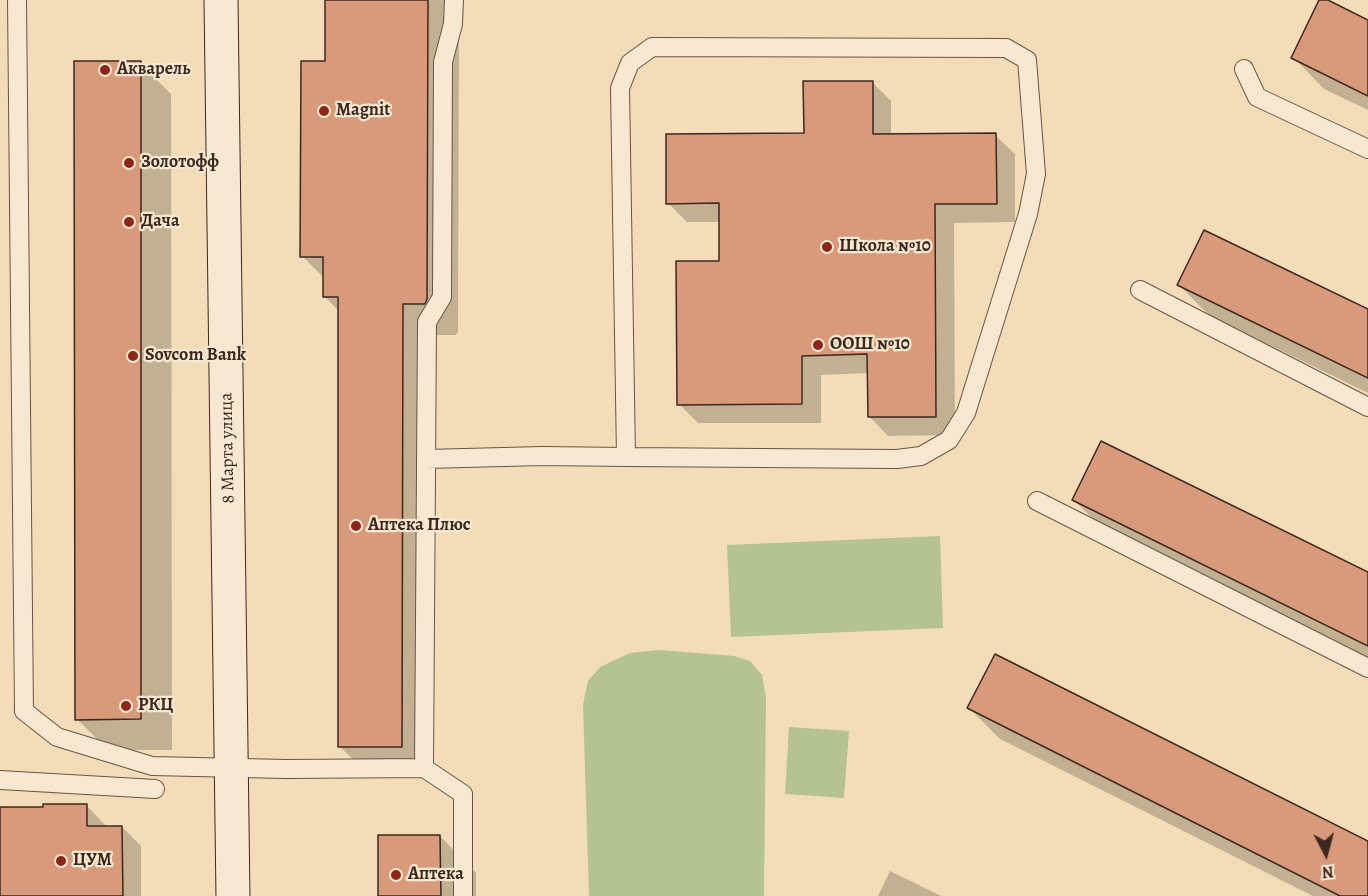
<!DOCTYPE html>
<meta charset="utf-8">
<style>
body{margin:0}
#map{position:relative;width:1368px;height:896px;overflow:hidden;background:#f3ddb8;font-family:Alegreya,serif}
canvas{display:block}
.north{position:absolute;left:1296px;top:824px;width:60px;height:60px;-webkit-text-stroke:4px #f7e9d1;paint-order:stroke;rotate:174deg;font-size:16px;font-weight:700;line-height:24px;text-align:center;color:#3e271e}
.north::after{content:'';display:block;margin:auto;width:21px;height:27px;background:#3e271e;clip-path:polygon(50% 0,100% 100%,50% 72%,0 100%)}
</style>
<div id="map">
<canvas width="1368" height="896"></canvas>
<div class="north">N</div>
</div>
<script>
const c = document.querySelector('canvas').getContext('2d');
c.lineJoin = 'round';
function paint(path, color) {
  c.fillStyle = color;
  c.fill(path, 'evenodd');
}
function toPath(rows) {
  const path = new Path2D();
  for (const r of rows) {
    path.moveTo(r[0], r[1]);
    for (let i = 2; i < r.length; i += 2) path.lineTo(r[i], r[i + 1]);
  }
  return path;
}
function strokePath(path, color, width, dash) {
  c.strokeStyle = color;
  c.lineWidth = width;
  c.lineCap = dash ? 'butt' : 'round';
  c.setLineDash(dash || []);
  c.stroke(path);
}
function drawText(font, color, halo, rows, align = 'center') {
  c.font = font + ' Alegreya,serif';
  c.lineWidth = 4.5;
  c.setLineDash([]);
  c.textBaseline = 'middle';
  c.strokeStyle = halo;
  c.fillStyle = color;
  for (const [text, x, y, turn = 0] of rows) {
    c.save();
    c.translate(x, y);
    c.rotate((+turn || 0) * Math.PI / 180);
    c.textAlign = isNaN(turn) ? turn : align;
    if (halo) c.strokeText(text, 0, 0);
    c.fillText(text, 0, 0);
    c.restore();
  }
}
paint(toPath([
 [940,536,943,628,731,637,727,545],
 [659,650,734,656,750,661,762,675,766,698,764,896,589,896,583,704,588,681,600,667,630,653],
 [789,727,849,731,844,798,785,794]
]), '#b5c293');
paint(toPath([
 [326,0,448,0,459,10,458,331,456,335,434,335,433,777,371,777,339,746,339,311,325,297,325,279,302,256,326,63],
 [1321,0,1325,0,1368,21,1368,110,1324,89,1293,57],
 [140,63,171,94,172,750,108,750,77,719],
 [872,82,891,101,891,136,995,135,1015,154,1015,222,954,223,955,435,888,436,869,416,869,373,821,375,821,423,698,423,679,404,720,263,720,222,687,222,668,203,805,134],
 [1179,285,1368,311,1368,393,1210,316],
 [1074,500,1368,574,1368,660,1105,531],
 [969,708,1368,843,1368,896,1313,896,1000,739],
 [86,805,105,825,105,827,122,827,141,846,141,896,0,896,0,808,45,808],
 [440,836,476,873,476,896,379,896],
 [890,871,941,896,878,896]
]), '#0003');
const building = toPath([
 [325,0,428,0,427,299,425,304,403,304,402,747,338,747,338,297,323,297,323,257,300,257,301,61,325,61,325,0],
 [1319,0,1328,0,1368,20,1368,96,1291,58,1319,0],
 [74,61,141,61,141,719,75,720,74,61],
 [803,81,873,81,873,134,996,133,997,204,935,204,936,417,868,417,867,354,802,356,802,404,677,405,676,261,719,261,719,203,666,204,666,134,804,133,803,81],
 [1204,230,1368,309,1368,378,1177,285,1204,230],
 [1101,441,1368,572,1368,646,1072,500,1101,441],
 [995,654,1368,841,1368,896,1340,896,967,708,995,654],
 [43,804,87,804,87,826,122,826,123,896,0,896,0,807,43,807,43,804],
 [378,835,440,835,441,896,378,896,378,835]
]);
paint(building, '#d89a7a');
strokePath(building, '#3e271e', 1.5);
const lane = toPath([
 [17,0,24,711,57,737,152,766,286,769,424,768,427,322,442,297,443,62,453,24,454,0],
 [1244,69,1257,97,1368,149],
 [1140,290,1368,407],
 [426,459,542,456,626,457,897,459,921,456,949,440,966,413,1028,214,1036,174,1027,60,1006,48,652,47,630,63,620,88,626,457],
 [1037,501,1368,668],
 [424,768,463,794,463,896],
 [0,780,155,789]
]);
const secondary = toPath([
 [221,0,233,896]
]);
strokePath(lane, '#6b5444', 20);
strokePath(secondary, '#3e271e', 35);
strokePath(lane, '#f7e9d1', 18);
strokePath(secondary, '#f7e9d1', 33);
for (const [x, y, r, color] of [
 [105,70,6,"#8f2418"],
 [324,111,6,"#8f2418"],
 [129,163,6,"#8f2418"],
 [129,222,6,"#8f2418"],
 [827,247,6,"#8f2418"],
 [818,345,6,"#8f2418"],
 [133,356,6,"#8f2418"],
 [356,526,6,"#8f2418"],
 [126,706,6,"#8f2418"],
 [61,861,6,"#8f2418"],
 [396,875,6,"#8f2418"]
]) {
  const dot = new Path2D();
  dot.arc(x, y, r, 0, 2 * Math.PI);
  c.fillStyle = color;
  c.fill(dot);
  strokePath(dot, '#f7e9d1', 2);
}
drawText('bold 18px', '#3e271e', '#f7e9d1', [
 ["Акварель",117,70],
 ["Magnit",336,111],
 ["Золотофф",141,163],
 ["Дача",141,222],
 ["Школа №10",839,247],
 ["ООШ №10",830,345],
 ["Sovcom Bank",145,356],
 ["Аптека Плюс",368,526],
 ["РКЦ",138,706],
 ["ЦУМ",73,861],
 ["Аптека",408,875]
], 'left');
drawText('18px', '#3e271e', '#f7e9d1', [
 ["8 Марта улица",228,448,-91]
]);
</script>
